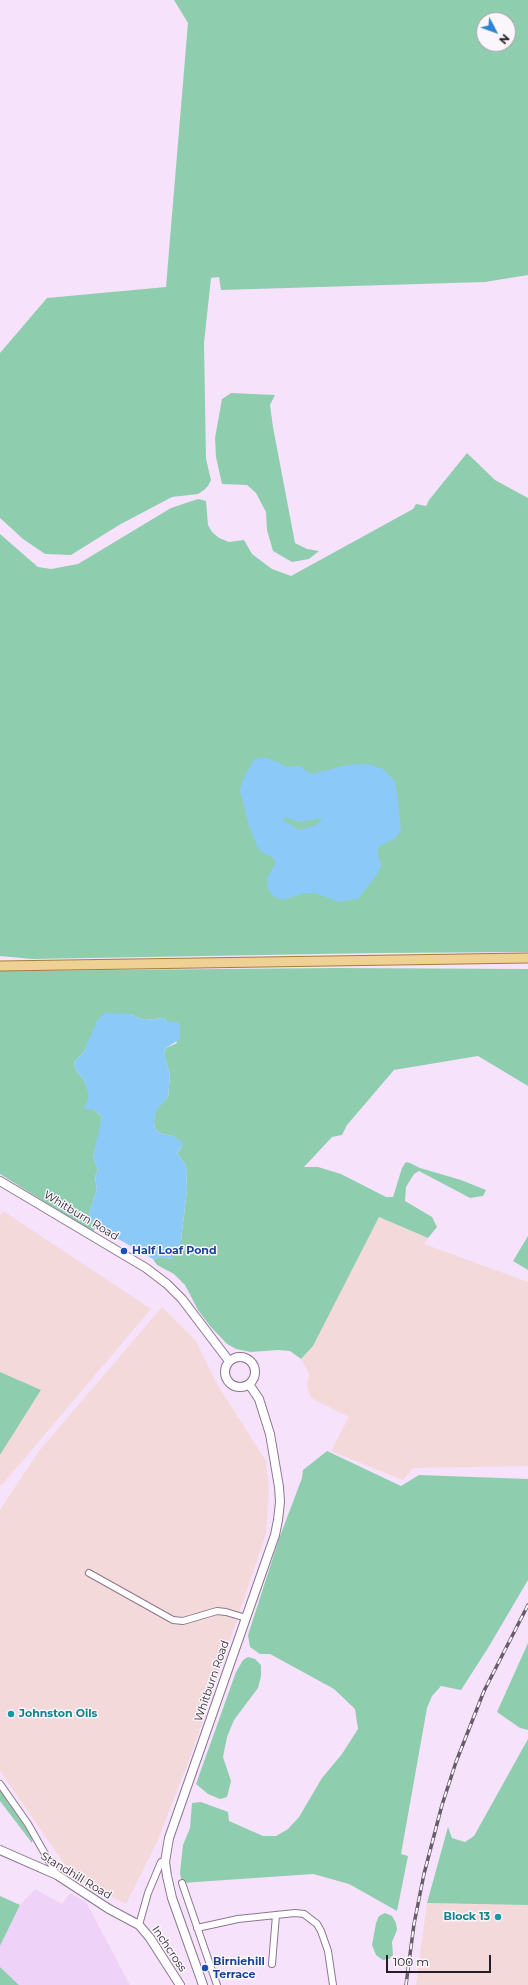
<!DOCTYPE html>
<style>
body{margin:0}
#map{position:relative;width:528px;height:1985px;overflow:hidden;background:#f6e3fb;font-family:Montserrat,sans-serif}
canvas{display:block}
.north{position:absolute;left:476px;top:12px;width:40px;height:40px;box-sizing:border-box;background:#fbf6fc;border:1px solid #a69fa7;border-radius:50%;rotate:131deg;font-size:11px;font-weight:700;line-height:16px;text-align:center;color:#261d28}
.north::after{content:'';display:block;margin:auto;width:14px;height:18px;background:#2d83d1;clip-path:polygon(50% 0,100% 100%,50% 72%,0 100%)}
.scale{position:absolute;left:386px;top:1955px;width:105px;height:18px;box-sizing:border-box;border:2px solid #261d28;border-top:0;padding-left:5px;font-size:12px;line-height:14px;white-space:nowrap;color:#261d28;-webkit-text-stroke:3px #fbf6fc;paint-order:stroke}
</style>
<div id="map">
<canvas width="528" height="1985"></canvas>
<div class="north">N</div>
<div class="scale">100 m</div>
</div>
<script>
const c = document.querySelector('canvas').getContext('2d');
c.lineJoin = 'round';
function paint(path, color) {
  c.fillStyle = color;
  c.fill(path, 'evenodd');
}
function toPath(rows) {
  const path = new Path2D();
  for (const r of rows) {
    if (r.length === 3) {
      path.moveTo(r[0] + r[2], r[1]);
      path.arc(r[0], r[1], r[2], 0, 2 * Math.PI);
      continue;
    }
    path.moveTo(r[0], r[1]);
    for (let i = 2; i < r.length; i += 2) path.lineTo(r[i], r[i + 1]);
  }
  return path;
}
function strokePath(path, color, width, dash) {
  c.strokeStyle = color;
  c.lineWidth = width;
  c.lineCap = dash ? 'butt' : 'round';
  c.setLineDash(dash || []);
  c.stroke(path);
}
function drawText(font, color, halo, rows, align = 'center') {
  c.font = font + ' Montserrat,sans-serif';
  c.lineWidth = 3;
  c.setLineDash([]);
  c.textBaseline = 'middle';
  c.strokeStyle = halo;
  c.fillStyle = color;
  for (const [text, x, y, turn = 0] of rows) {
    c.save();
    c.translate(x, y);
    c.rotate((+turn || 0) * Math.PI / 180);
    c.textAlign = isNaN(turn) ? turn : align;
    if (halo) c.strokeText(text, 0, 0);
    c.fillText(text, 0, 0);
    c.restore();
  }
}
paint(toPath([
 [35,1889,62,1904,70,1893,86,1902,130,1985,19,1985,0,1967,0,1946,20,1905]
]), '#efd2f7');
paint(toPath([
 [3,1211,151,1309,2,1485,0,1485,0,1455,41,1391,0,1372,0,1216],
 [379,1217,428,1238,424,1244,528,1282,528,1466,413,1468,403,1480,331,1451,349,1417,311,1398,307,1387,309,1374,301,1359,313,1346],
 [162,1307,196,1341,217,1384,266,1461,269,1488,266,1534,191,1755,157,1842,126,1904,74,1878,0,1771,0,1510,39,1451],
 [427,1903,528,1905,528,1985,416,1985]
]), '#f4d9da');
paint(toPath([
 [174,0,528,0,528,275,485,282,221,290,219,277,211,278,204,343,206,459,211,480,208,486,204,490,198,494,172,497,119,525,71,555,45,554,23,539,0,518,0,353,47,298,166,287,188,23],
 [484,20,508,20,508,44,484,44],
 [231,393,275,395,270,405,273,427,295,543,307,549,319,551,309,559,292,562,273,551,267,530,266,512,256,493,247,485,222,484,216,457,215,438,222,399],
 [467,453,495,480,528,498,528,952,377,953,32,959,0,956,0,534,38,567,51,569,78,564,171,508,198,499,206,501,208,525,212,532,219,538,229,542,244,540,252,554,272,569,291,576,413,509,416,504,426,506,429,500],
 [335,968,528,969,528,1086,478,1056,394,1070,347,1125,342,1135,332,1137,304,1167,318,1167,341,1174,386,1197,393,1197,402,1168,406,1162,410,1163,420,1168,461,1180,486,1190,483,1196,470,1198,419,1171,414,1174,406,1187,405,1201,432,1217,437,1227,428,1238,379,1217,313,1346,301,1359,290,1351,278,1350,251,1352,236,1349,227,1344,210,1326,198,1310,185,1285,174,1274,157,1265,153,1259,161,1257,171,1259,181,1240,187,1190,186,1165,177,1153,182,1147,173,1136,162,1134,155,1129,154,1121,155,1111,168,1097,170,1075,164,1053,166,1048,177,1043,167,1022,164,1018,144,1020,130,1014,90,1038,83,1053,74,1062,76,1070,84,1080,95,1110,102,1117,100,1131,93,1157,98,1170,95,1177,97,1190,91,1207,89,1217,96,1226,93,1232,0,1174,0,971],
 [528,1236,528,1270,513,1261],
 [0,1372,41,1390,0,1455],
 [327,1451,401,1486,419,1475,528,1479,528,1580,488,1648,461,1690,441,1686,432,1696,427,1708,401,1854,408,1856,397,1911,349,1884,313,1874,182,1883,180,1873,183,1845,190,1828,192,1803,201,1802,228,1812,229,1821,263,1836,276,1836,288,1829,299,1817,322,1778,342,1754,358,1729,355,1709,334,1689,270,1654,260,1654,250,1647,248,1635,279,1539,302,1478,303,1470],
 [528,1643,528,1730,520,1728,497,1712],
 [248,1657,255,1659,261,1665,261,1676,258,1688,234,1720,227,1737,223,1757,231,1781,227,1797,220,1799,208,1794,196,1784,236,1672,243,1660],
 [528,1739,528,1905,427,1903,448,1827,452,1838,465,1842,474,1836],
 [0,1790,33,1838,32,1843,0,1801],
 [0,1896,20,1905,0,1946],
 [385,1913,392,1916,396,1923,397,1930,392,1942,393,1955,389,1959,383,1960,376,1955,372,1945,376,1923,379,1916],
 [0,1967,19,1985,0,1985]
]), '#8fcdaf');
paint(toPath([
 [260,757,273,760,287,767,299,766,311,774,348,765,368,764,383,769,394,780,397,793,401,830,395,839,381,845,377,851,381,865,379,872,358,899,339,902,315,893,304,893,282,900,273,896,267,888,268,876,274,866,275,859,260,851,257,846,249,826,240,790,243,779,253,761],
 [284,817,300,822,323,818,316,825,299,830,283,820],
 [105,1013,130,1014,144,1020,164,1018,167,1022,178,1022,180,1026,180,1039,166,1048,164,1052,170,1075,168,1097,156,1111,154,1121,155,1129,162,1134,173,1136,182,1142,182,1147,177,1153,186,1165,187,1190,181,1240,178,1252,171,1259,161,1257,153,1259,96,1226,89,1217,91,1207,97,1190,95,1177,98,1170,93,1157,102,1117,95,1110,84,1109,89,1096,84,1080,76,1070,74,1062,83,1053,97,1021]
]), '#8bc9f9');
const street = toPath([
 [89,1573,173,1620,183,1621,217,1611,226,1612,246,1618],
 [0,1784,28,1824,57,1875],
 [182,1883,217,1985],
 [139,1925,148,1893,161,1862,165,1862],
 [197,1928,238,1919,295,1913,304,1914,317,1924,321,1931,328,1951,333,1985],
 [272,1964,276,1915]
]);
const secondary = toPath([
 [0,1181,146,1268,167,1284,182,1299,229,1361],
 [240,1372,15],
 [0,1850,57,1875,109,1909,139,1925,150,1938,180,1985],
 [203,1985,172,1898,167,1876,165,1862,169,1838,275,1535,278,1520,280,1502,279,1487,270,1434,259,1399,249,1384]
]);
const primary = toPath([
 [0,966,528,958]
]);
strokePath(street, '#8c7691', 8);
strokePath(secondary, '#8c7691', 10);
strokePath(primary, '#a27e3f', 11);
strokePath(street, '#fff', 6);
strokePath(secondary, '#fff', 8);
strokePath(primary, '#efd194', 9);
const rail = toPath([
 [406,1985,414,1924,424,1874,442,1805,456,1762,484,1691,528,1605]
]);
strokePath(rail, '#685c6b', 3.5);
strokePath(rail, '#fbf6fc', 2, [6]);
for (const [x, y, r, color] of [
 [124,1251,4,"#1a4fb4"],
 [11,1714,4,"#0f9aa8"],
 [498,1917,4,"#0f9aa8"],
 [205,1968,4,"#1a4fb4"]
]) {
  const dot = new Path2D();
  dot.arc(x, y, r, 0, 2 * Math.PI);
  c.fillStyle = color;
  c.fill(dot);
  strokePath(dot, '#fbf6fc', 1.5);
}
drawText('11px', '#261d28', '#fbf6fc', [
 ["Whitburn Road",81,1216,31],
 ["Whitburn Road",212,1681,-71],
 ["Standhill Road",76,1876,31],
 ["Inchcross",169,1949,56]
]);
drawText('bold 11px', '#164399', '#fbf6fc', [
 ["Half Loaf Pond",132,1251],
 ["Birniehill",213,1962],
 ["Terrace",213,1975]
], 'left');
drawText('bold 11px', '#0d838f', '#fbf6fc', [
 ["Johnston Oils",19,1714],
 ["Block 13",490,1917,"right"]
], 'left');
</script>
